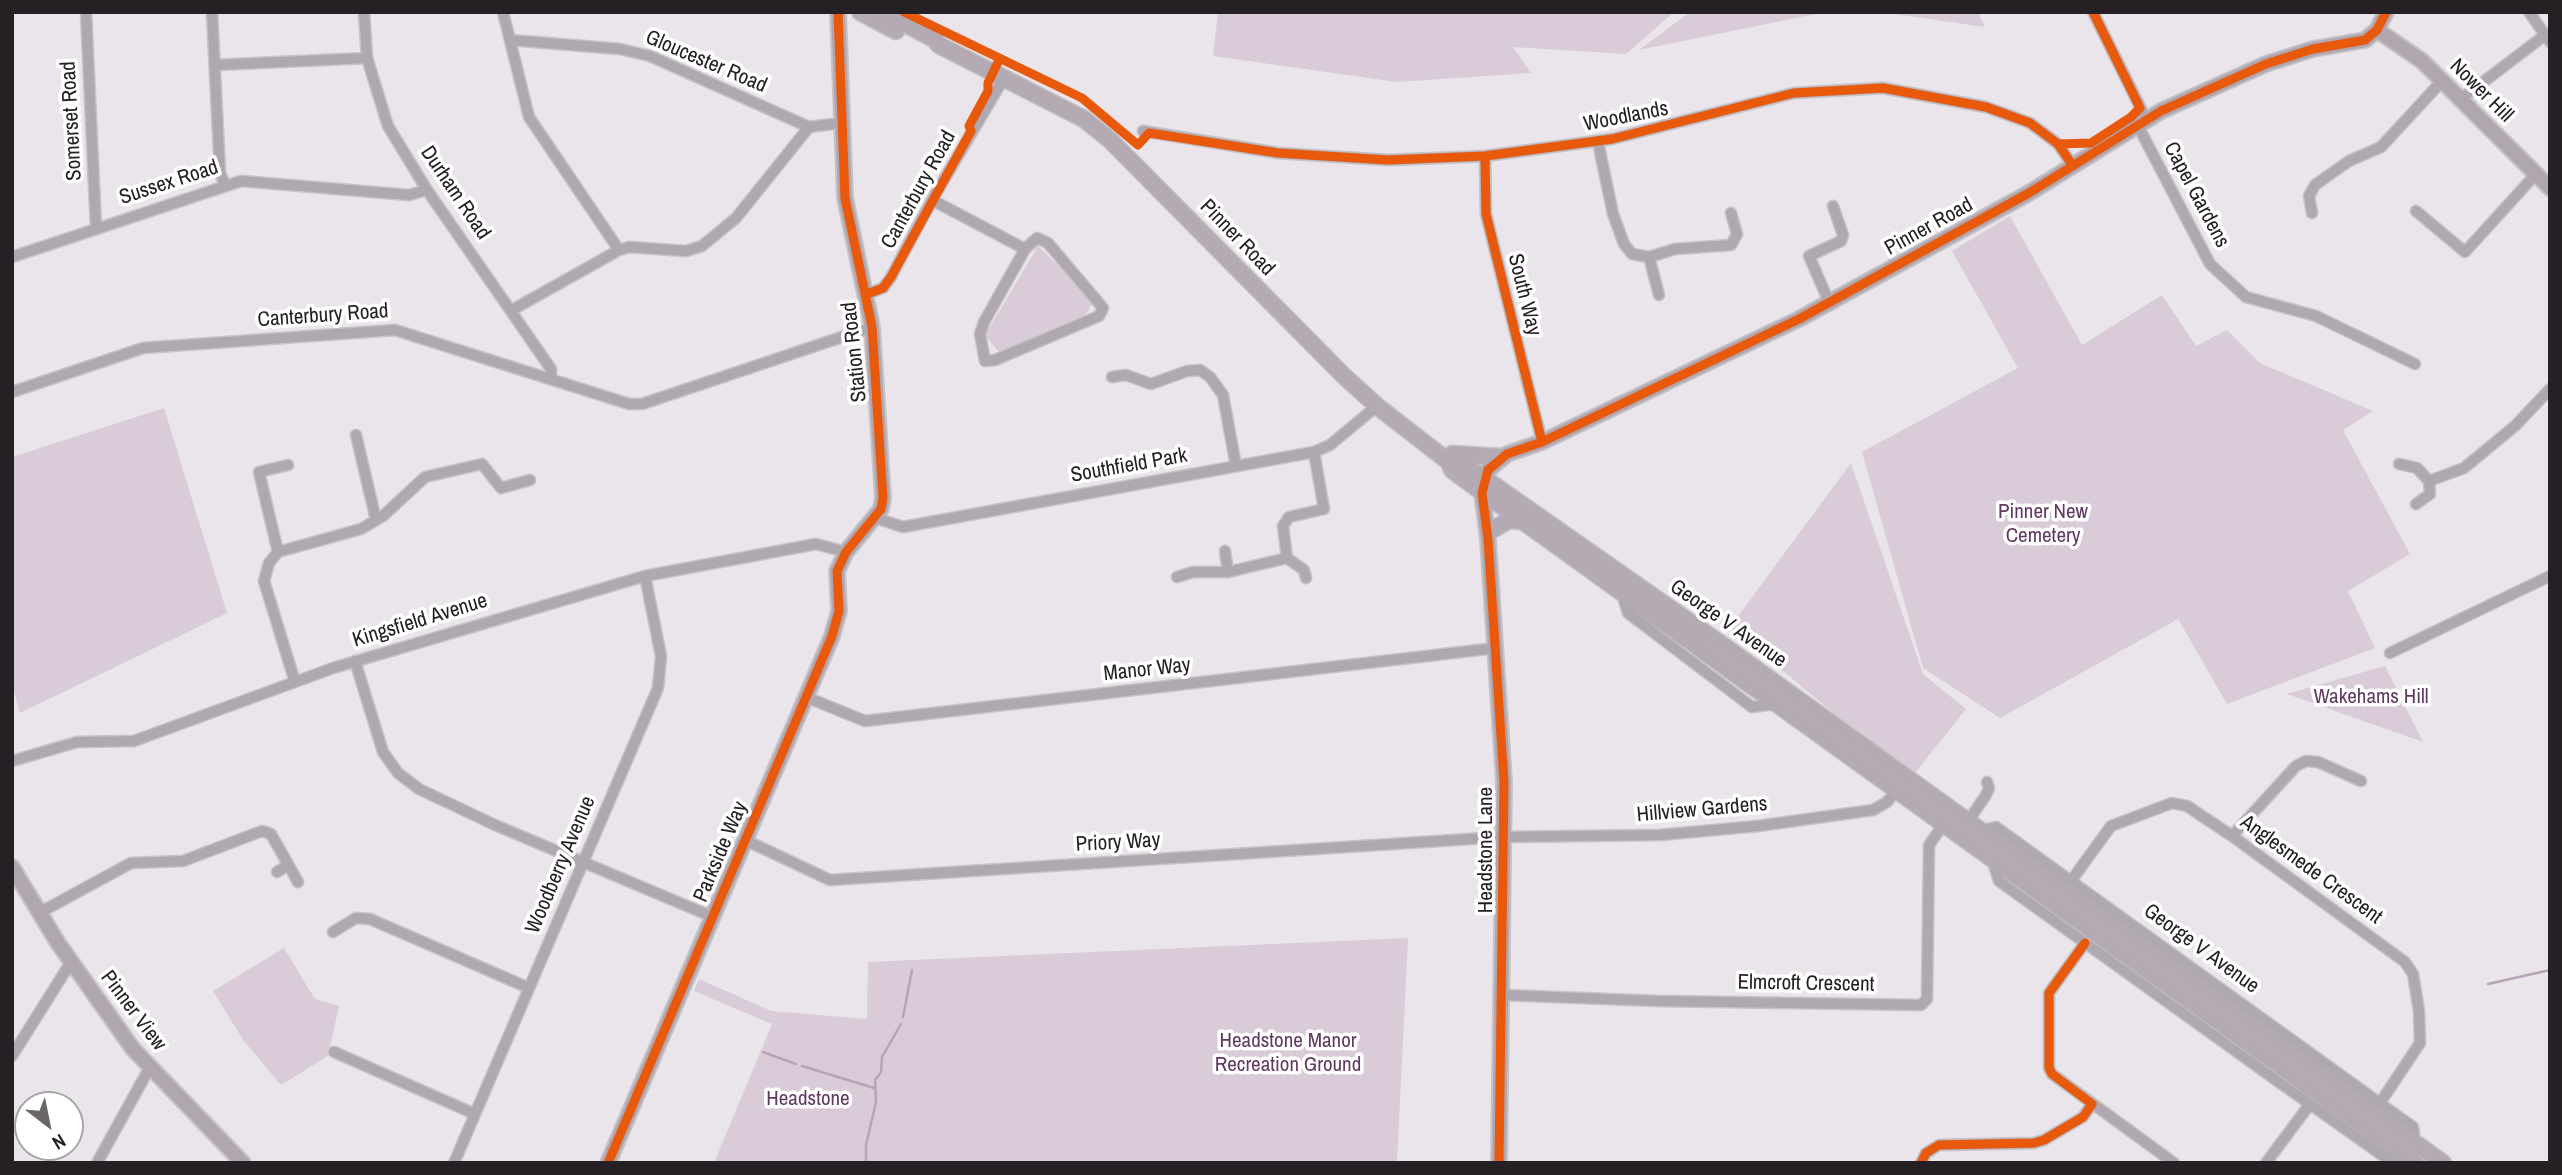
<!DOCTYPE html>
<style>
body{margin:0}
#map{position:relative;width:2562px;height:1175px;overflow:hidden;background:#eae5ea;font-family:"Archivo Narrow",sans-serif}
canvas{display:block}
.frame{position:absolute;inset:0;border:14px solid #242024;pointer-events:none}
.north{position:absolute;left:14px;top:1091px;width:70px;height:70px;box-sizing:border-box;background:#fff;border:2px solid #a7a6a7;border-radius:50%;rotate:148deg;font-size:19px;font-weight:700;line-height:28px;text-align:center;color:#242024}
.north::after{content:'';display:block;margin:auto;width:24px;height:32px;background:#696569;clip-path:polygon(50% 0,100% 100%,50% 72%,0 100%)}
</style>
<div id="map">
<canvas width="2562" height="1175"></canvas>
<div class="frame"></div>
<div class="north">N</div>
</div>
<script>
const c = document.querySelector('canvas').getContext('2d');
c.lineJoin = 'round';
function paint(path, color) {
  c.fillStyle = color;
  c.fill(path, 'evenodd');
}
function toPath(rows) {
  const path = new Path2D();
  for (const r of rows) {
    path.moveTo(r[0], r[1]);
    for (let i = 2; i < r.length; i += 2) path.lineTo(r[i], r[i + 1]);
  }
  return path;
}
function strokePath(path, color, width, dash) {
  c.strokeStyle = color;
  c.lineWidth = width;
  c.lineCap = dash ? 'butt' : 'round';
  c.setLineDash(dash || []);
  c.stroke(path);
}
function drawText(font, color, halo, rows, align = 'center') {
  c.font = font + ' "Archivo Narrow",sans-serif';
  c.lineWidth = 7;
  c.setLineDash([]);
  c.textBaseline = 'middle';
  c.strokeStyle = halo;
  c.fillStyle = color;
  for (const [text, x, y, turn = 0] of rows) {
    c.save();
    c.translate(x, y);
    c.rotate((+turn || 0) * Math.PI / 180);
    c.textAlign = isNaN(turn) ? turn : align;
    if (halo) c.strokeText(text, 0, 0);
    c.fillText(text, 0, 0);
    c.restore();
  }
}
paint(toPath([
 [1218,12,1674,12,1626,54,1513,47,1531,73,1397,82,1213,56],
 [1690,12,1825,12,1639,50],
 [1873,12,1978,12,1985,27,1888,13],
 [2010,216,2082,345,2162,295,2196,346,2227,330,2260,363,2373,411,2343,430,2410,554,2348,591,2375,648,2227,704,2178,619,2000,718,1923,668,1862,452,2018,368,1952,251],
 [1038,246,1094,300,1086,314,999,352,985,335],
 [164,408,227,613,20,713,12,683,12,457],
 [1851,463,1923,674,1966,709,1914,774,1837,716,1730,627],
 [2385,666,2423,742,2287,694],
 [1408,938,1397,1163,714,1163,772,1024,694,991,699,979,771,1011,867,1019,868,962],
 [284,948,315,999,339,1006,328,1056,281,1085,243,1040,213,991]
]), '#d9cbd8');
strokePath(toPath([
 [2488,984,2550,970],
 [903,1017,912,970],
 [763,1052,796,1064],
 [802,1066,874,1088],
 [866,1163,866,1145,876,1102,875,1080,881,1072,882,1057,901,1024]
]), '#b8a4b8', 2.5);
const street = toPath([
 [86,12,96,228],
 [212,12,220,173,225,185],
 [364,12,367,58,388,126,427,190,551,369,551,379],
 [503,12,529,117,619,250],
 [2093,12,2146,119],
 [2529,12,2550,42],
 [510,40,620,49,650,56,809,127,841,123],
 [215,65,367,58],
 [2461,99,2545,35],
 [2137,124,2210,264,2246,297,2316,316,2415,364],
 [1143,131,1278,153,1388,160,1485,156,1612,139,1794,93,1883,88,1986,107,2030,123,2058,144,2073,166],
 [1598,142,1613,214,1624,244,1632,254,1649,257,1675,249,1731,245,1737,234,1731,213],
 [1485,156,1486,214,1542,442],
 [932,200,1025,249],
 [2416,211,2465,252,2535,175],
 [2312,213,2309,196,2315,185,2349,161,2381,147,2442,81],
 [1037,238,1048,243,1103,308,1099,316,995,360,985,361,980,334,984,322,1025,249,1037,238],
 [12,257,241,181,409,195,427,190],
 [1649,257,1659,295],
 [867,294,883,288,891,277,932,200,1004,78],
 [1829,302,1809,256,1841,241,1843,235,1833,206],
 [512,310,619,250,629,247,686,251,702,246,736,218,809,127],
 [1112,377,1126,375,1151,384,1187,371,1200,370,1210,377,1223,395,1236,466],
 [12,392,143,348,395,330,629,404,642,404,872,327],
 [356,435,376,520],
 [2399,464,2417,468,2429,481],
 [2416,504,2430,494,2429,481,2464,468,2515,426,2550,389],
 [876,518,903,527,1314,452,1330,445,1377,406],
 [1225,551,1228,572],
 [278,552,259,472,288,465],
 [1287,558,1304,570,1306,578],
 [1177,577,1193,572,1228,572,1287,558,1283,526,1289,517,1324,509,1314,452],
 [1622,594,1628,613,1752,707,1775,704],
 [2390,653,2550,576],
 [355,661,383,752,398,773,419,789,495,825,713,917],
 [295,682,264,581,269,563,278,552,361,529,383,516,425,477,482,464,501,488,530,480],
 [806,697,865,721,1496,648],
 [12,761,77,742,134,741,333,668,645,576,816,544,846,552],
 [1967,823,1986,795,1989,788,1987,782],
 [1979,831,1996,827,2071,881,2413,1127,2415,1143],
 [2232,836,2296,766,2306,761,2318,762,2361,781],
 [745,840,830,880,1502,837,1660,835,1758,826,1873,810,1887,802,1896,791],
 [1992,860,1999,881,2276,1080,2386,1158,2405,1156],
 [277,872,288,865],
 [2071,881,2111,826,2172,803,2187,806,2232,836,2405,962,2413,974,2419,1011,2420,1043,2380,1103],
 [39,913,131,863,183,861,262,831,271,834,298,882],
 [333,932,356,918,370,919,529,988],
 [2085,943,2049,993,2049,1068,2052,1074,2174,1163],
 [1503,995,1658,1001,1921,1005,1927,999,1929,845,1943,825],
 [334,1052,475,1114],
 [12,1056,71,962],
 [97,1163,150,1067],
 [454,1163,658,688,661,656,645,576],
 [1921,1163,1926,1153,1939,1145,2034,1143,2044,1140,2083,1117,2092,1104],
 [2266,1163,2310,1104]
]);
const secondary = toPath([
 [2377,30,2422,61,2550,188],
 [12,867,58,943,133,1049,243,1163],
 [608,1163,832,636,839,611,837,571,846,552,881,509,883,498,872,327,845,198,838,12],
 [1499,1163,1504,782,1488,539,1482,493,1488,470,1507,454,1542,442,1799,319,2029,193,2161,111,2266,64,2313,49,2365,40,2377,30,2386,12]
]);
const primary = toPath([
 [860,12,896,31],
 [883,12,934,39,939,45,1084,119,1110,140,1344,376,1377,406,1449,462,1452,470,1464,479,2415,1163],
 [1452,454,1502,457],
 [1449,462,1459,461,1471,469,1724,646,2443,1163],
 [1492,530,1509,520,1520,521]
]);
strokePath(street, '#c6c2c6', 13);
strokePath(secondary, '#c6c2c6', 18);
strokePath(primary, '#c6c2c6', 19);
strokePath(street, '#b0a8b0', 10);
strokePath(secondary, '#b0a6b0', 14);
strokePath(primary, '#b3aab3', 16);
strokePath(toPath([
 [904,12,1082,98,1138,145,1149,133,1278,153,1388,160,1485,156,1612,139,1794,93,1883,88,1986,107,2030,123,2058,144,2073,166],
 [2058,144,2091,143,2131,117,2140,108,2093,12],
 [1485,156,1486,214,1542,442],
 [867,294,883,288,891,277,971,131,969,126,988,91,988,83,999,60],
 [608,1163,832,636,839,611,837,571,846,552,881,509,883,498,872,327,845,198,838,12],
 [1499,1163,1504,782,1488,539,1482,493,1488,470,1507,454,1542,442,1799,319,2029,193,2161,111,2266,64,2313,49,2365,40,2377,30,2386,12],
 [1921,1163,1926,1153,1939,1145,2034,1143,2044,1140,2083,1117,2092,1104,2052,1074,2049,1068,2049,993,2085,943]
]), '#e8590c', 9);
drawText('21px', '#242024', '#fff', [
 ["Gloucester Road",706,62,23],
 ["Nower Hill",2481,91,45],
 ["Woodlands",1626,117,-11],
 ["Somerset Road",72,121,-93],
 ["Sussex Road",169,183,-18],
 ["Canterbury Road",919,190,-61],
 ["Durham Road",455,193,56],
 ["Capel Gardens",2196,195,62],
 ["Pinner Road",1929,227,-29],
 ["Pinner Road",1237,238,46],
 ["South Way",1524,295,76],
 ["Canterbury Road",323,316,-4],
 ["Station Road",855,352,-96],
 ["Southfield Park",1129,466,-10],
 ["Kingsfield Avenue",420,621,-17],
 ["George V Avenue",1728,624,35],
 ["Manor Way",1147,670,-6],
 ["Hillview Gardens",1702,810,-5],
 ["Priory Way",1118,843,-3],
 ["Headstone Lane",1486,850,-90],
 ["Parkside Way",721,852,-67],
 ["Woodberry Avenue",561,865,-67],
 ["Anglesmede Crescent",2311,870,36],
 ["George V Avenue",2201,949,36],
 ["Elmcroft Crescent",1806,984,1],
 ["Pinner View",133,1011,53]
]);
drawText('21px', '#613a61', '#fff', [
 ["Pinner New",2043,512],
 ["Cemetery",2043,536],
 ["Wakehams Hill",2371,697],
 ["Headstone Manor",1288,1041],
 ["Recreation Ground",1288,1065],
 ["Headstone",808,1099]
]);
</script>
